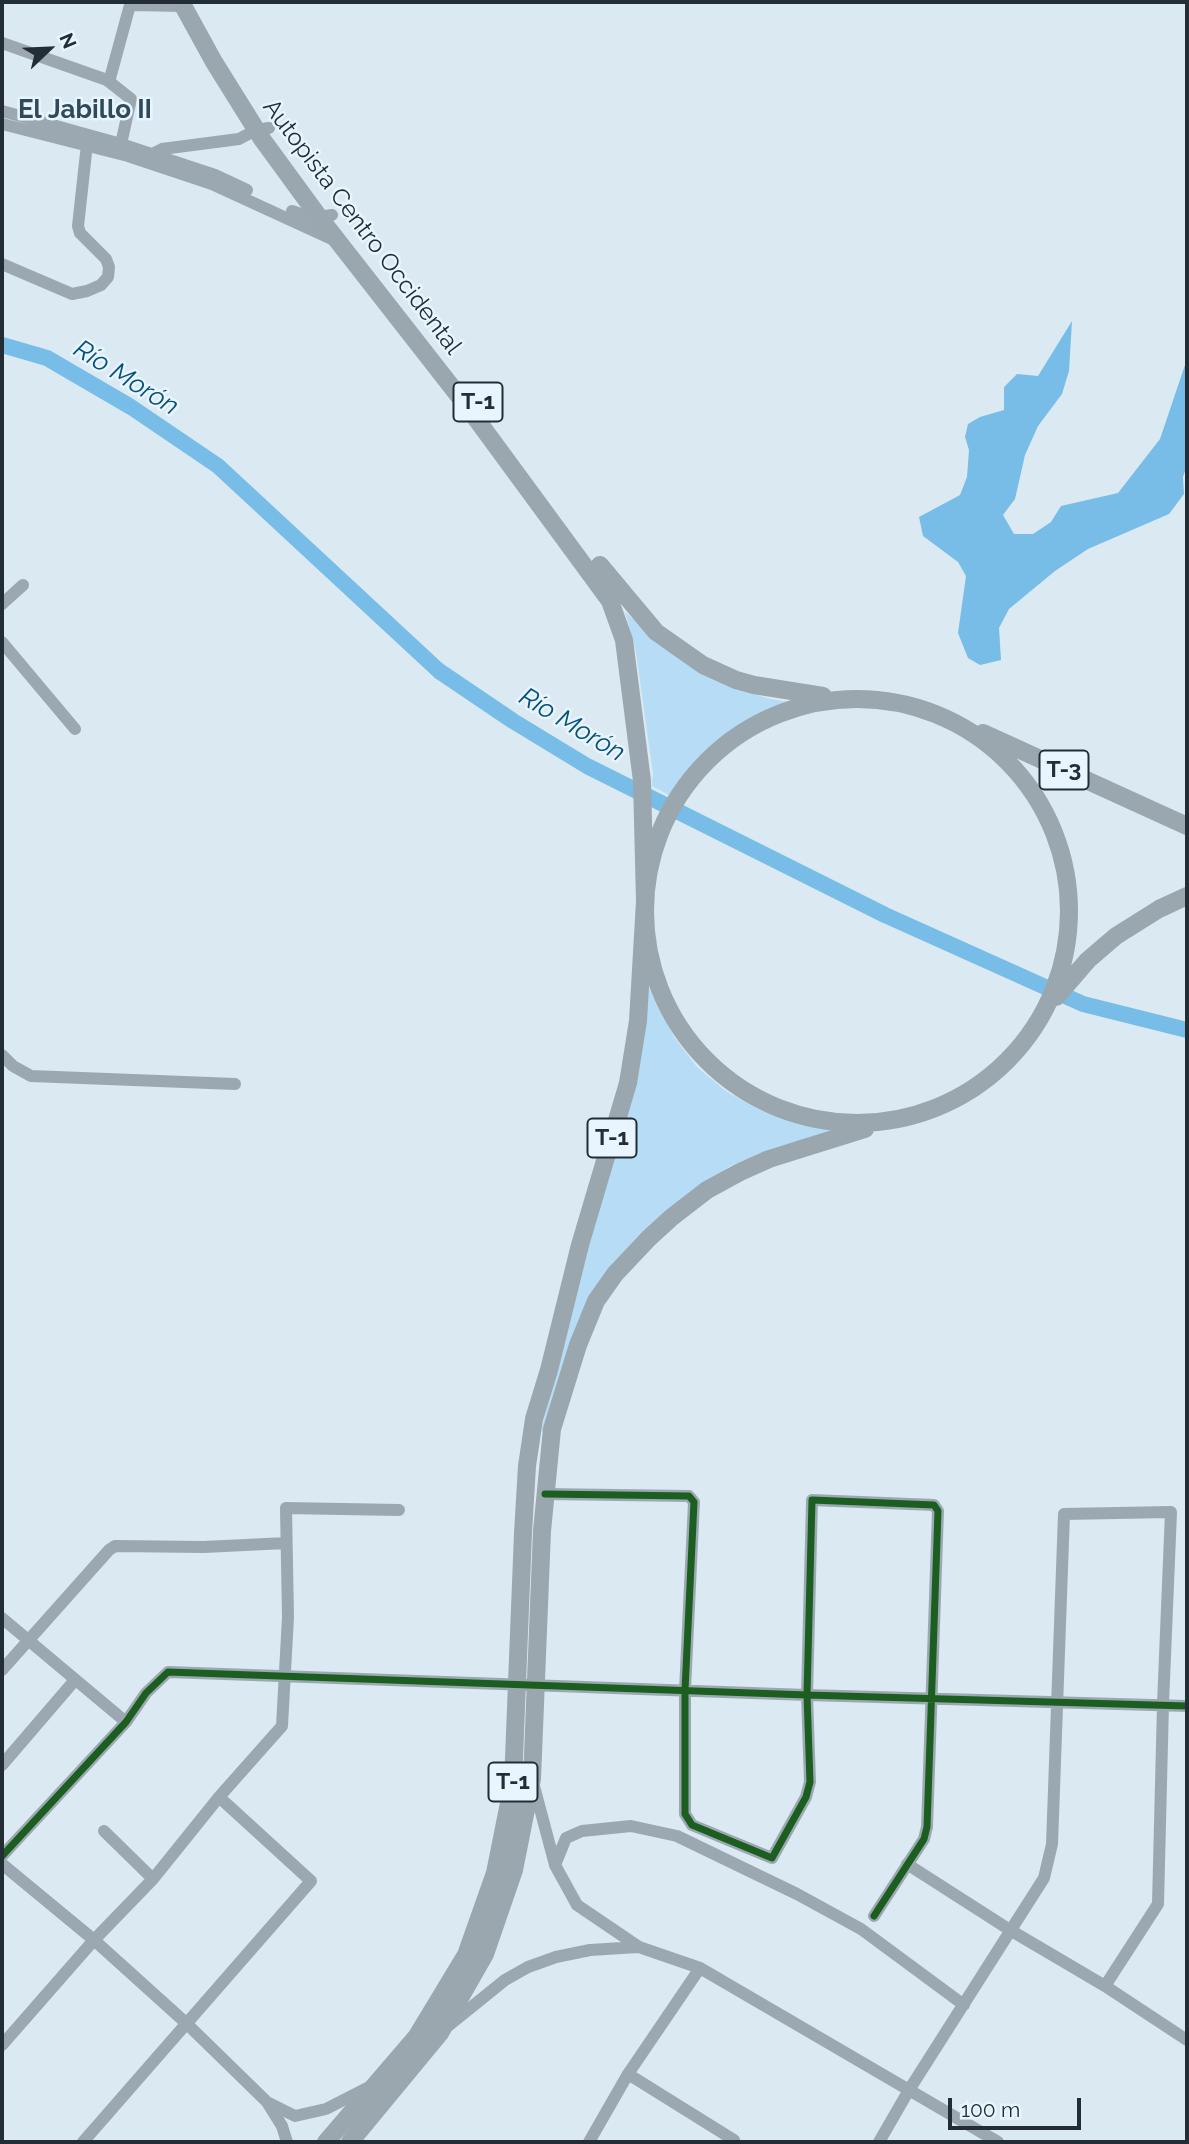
<!DOCTYPE html>
<meta charset="utf-8">
<style>
body{margin:0}
#map{position:relative;width:1189px;height:2144px;overflow:hidden;background:#dbe9f2;font-family:Raleway,sans-serif}
canvas{display:block}
.frame{position:absolute;inset:0;border:4px solid #222d35;pointer-events:none}
.north{position:absolute;left:14px;top:14px;width:70px;height:70px;-webkit-text-stroke:5px #e9f5fe;paint-order:stroke;rotate:67deg;font-size:19px;font-weight:700;line-height:28px;text-align:center;color:#222d35}
.north::after{content:'';display:block;margin:auto;width:24px;height:32px;background:#222d35;clip-path:polygon(50% 0,100% 100%,50% 72%,0 100%)}
.scale{position:absolute;left:948px;top:2098px;width:133px;height:32px;box-sizing:border-box;border:4px solid #222d35;border-top:0;padding-left:9px;font-size:21px;line-height:24px;white-space:nowrap;color:#222d35;-webkit-text-stroke:5px #e9f5fe;paint-order:stroke}
</style>
<div id="map">
<canvas width="1189" height="2144"></canvas>
<div class="frame"></div>
<div class="north">N</div>
<div class="scale">100 m</div>
</div>
<script>
const c = document.querySelector('canvas').getContext('2d');
c.lineJoin = 'round';
function paint(path, color) {
  c.fillStyle = color;
  c.fill(path, 'evenodd');
}
function toPath(rows) {
  const path = new Path2D();
  for (const r of rows) {
    if (r.length === 3) {
      path.moveTo(r[0] + r[2], r[1]);
      path.arc(r[0], r[1], r[2], 0, 2 * Math.PI);
      continue;
    }
    path.moveTo(r[0], r[1]);
    for (let i = 2; i < r.length; i += 2) path.lineTo(r[i], r[i + 1]);
  }
  return path;
}
function strokePath(path, color, width, dash) {
  c.strokeStyle = color;
  c.lineWidth = width;
  c.lineCap = dash ? 'butt' : 'round';
  c.setLineDash(dash || []);
  c.stroke(path);
}
function drawText(font, color, halo, rows, align = 'center') {
  c.font = font + ' Raleway,sans-serif';
  c.lineWidth = 5;
  c.setLineDash([]);
  c.textBaseline = 'middle';
  c.strokeStyle = halo;
  c.fillStyle = color;
  for (const [text, x, y, turn = 0] of rows) {
    c.save();
    c.translate(x, y);
    c.rotate((+turn || 0) * Math.PI / 180);
    c.textAlign = isNaN(turn) ? turn : align;
    if (halo) c.strokeText(text, 0, 0);
    c.fillText(text, 0, 0);
    c.restore();
  }
}
paint(toPath([
 [625,612,685,662,724,682,766,698,788,702,756,715,719,739,669,795,652,786,653,774,636,652],
 [648,985,674,1037,697,1067,727,1092,756,1108,798,1124,837,1128,836,1131,773,1148,730,1166,700,1187,632,1244,545,1432,541,1431,575,1292,632,1096,644,1039]
]), '#b7ddf6');
paint(toPath([
 [1072,321,1069,371,1062,394,1038,426,1025,455,1015,499,1003,515,1014,534,1033,534,1051,522,1061,506,1118,493,1160,439,1187,359,1187,465,1183,477,1184,494,1169,514,1088,549,1055,571,1009,609,999,628,1001,660,980,665,968,658,958,633,966,576,958,562,923,536,919,517,960,495,967,477,969,450,965,437,968,424,980,417,1004,410,1004,387,1017,374,1038,376]
]), '#77bde7');
strokePath(toPath([
 [2,345,47,358,131,407,218,466,439,671,513,721,587,766,885,915,1083,1004,1187,1030]
]), '#77bde7', 16);
strokePath(toPath([
 [2,43,107,80,131,99,121,144],
 [109,82,130,5,183,6],
 [2,111,121,144,215,175,247,190],
 [2,124,128,156,212,184,334,240],
 [152,154,162,149,239,139,256,130,269,128],
 [292,211,312,218,332,215],
 [2,264,72,294,87,291,101,285,108,277,109,267,106,259,80,233,78,226,87,144],
 [2,604,23,585],
 [2,642,75,729],
 [2,1055,13,1066,31,1076,235,1084],
 [545,1494,689,1496,694,1502,685,1690,685,1814,692,1825,772,1858,806,1797,810,1782,807,1695,812,1500,934,1505,938,1511,927,1827,924,1839,874,1916],
 [2,1618,126,1722],
 [2,1670,109,1550,115,1546,204,1547,286,1543],
 [2,1765,75,1680],
 [534,1786,555,1865,577,1905,639,1947,700,1968,998,2142],
 [104,1831,153,1879],
 [2,1856,126,1722,146,1693,168,1672,807,1695,1187,1706],
 [2,1864,94,1940,186,2023,267,2102,282,2126,287,2142],
 [907,1864,1010,1930,1105,1986,1187,2040],
 [555,1865,566,1838,582,1831,631,1826,677,1836,797,1894,861,1929,964,2005],
 [448,2026,505,1980,528,1967,556,1957,590,1950,638,1947],
 [2,2045,94,1940,153,1879,219,1797,282,1726,288,1617,286,1508,399,1510],
 [628,2074,734,2140,732,2142],
 [267,2102,295,2116,326,2109,369,2087],
 [83,2142,311,1881,219,1797],
 [589,2142,628,2074,700,1968],
 [879,2142,909,2090,1044,1878,1052,1844,1064,1514,1171,1512,1163,1704,1158,1904,1105,1986]
]), '#9ca8b1', 12);
strokePath(toPath([
 [181,2,214,62,262,139,319,217,469,409,610,601,624,640,642,781,645,901,638,1021,628,1083,580,1245,549,1370,534,1419,527,1466,523,1533,513,1783,495,1873,466,1955,417,2036,326,2142],
 [600,565,656,632,703,665,736,680,754,685,823,696],
 [857,911,212],
 [983,733,1187,826],
 [1056,997,1088,960,1116,936,1159,909,1187,896],
 [350,2142,440,2033,485,1954,514,1870,532,1779,542,1531,552,1429,578,1345,596,1301,615,1274,649,1238,672,1217,707,1190,740,1172,769,1159,865,1129]
]), '#9aa7af', 18);
strokePath(toPath([
 [545,1494,689,1496,694,1502,685,1690,685,1814,692,1825,772,1858,806,1797,810,1782,807,1695,812,1500,934,1505,938,1511,927,1827,924,1839,874,1916],
 [2,1856,126,1722,146,1693,168,1672,807,1695,1187,1706]
]), '#1b5e20', 7);
for (const [x, y, w] of [
 [478,402,49],
 [1064,770,49],
 [612,1138,49],
 [513,1782,49]
]) {
  const box = new Path2D();
  box.roundRect(x - w / 2, y - 19.5, w, 39, 5);
  c.fillStyle = '#e9f5fe';
  c.fill(box);
  strokePath(box, '#222d35', 2);
}
drawText('bold 23px', '#222d35', null, [
 ["T-1",478,402],
 ["T-3",1064,770],
 ["T-1",612,1138],
 ["T-1",513,1782]
]);
drawText('24px', '#222d35', '#e9f5fe', [
 ["Autopista Centro Occidental",362,227,53]
]);
drawText('bold 26px', '#304a5b', '#e9f5fe', [
 ["El Jabillo II",85,110]
]);
drawText('italic 26px', '#075378', '#e9f5fe', [
 ["Río Morón",126,378,32],
 ["Río Morón",572,725,31]
]);
</script>
